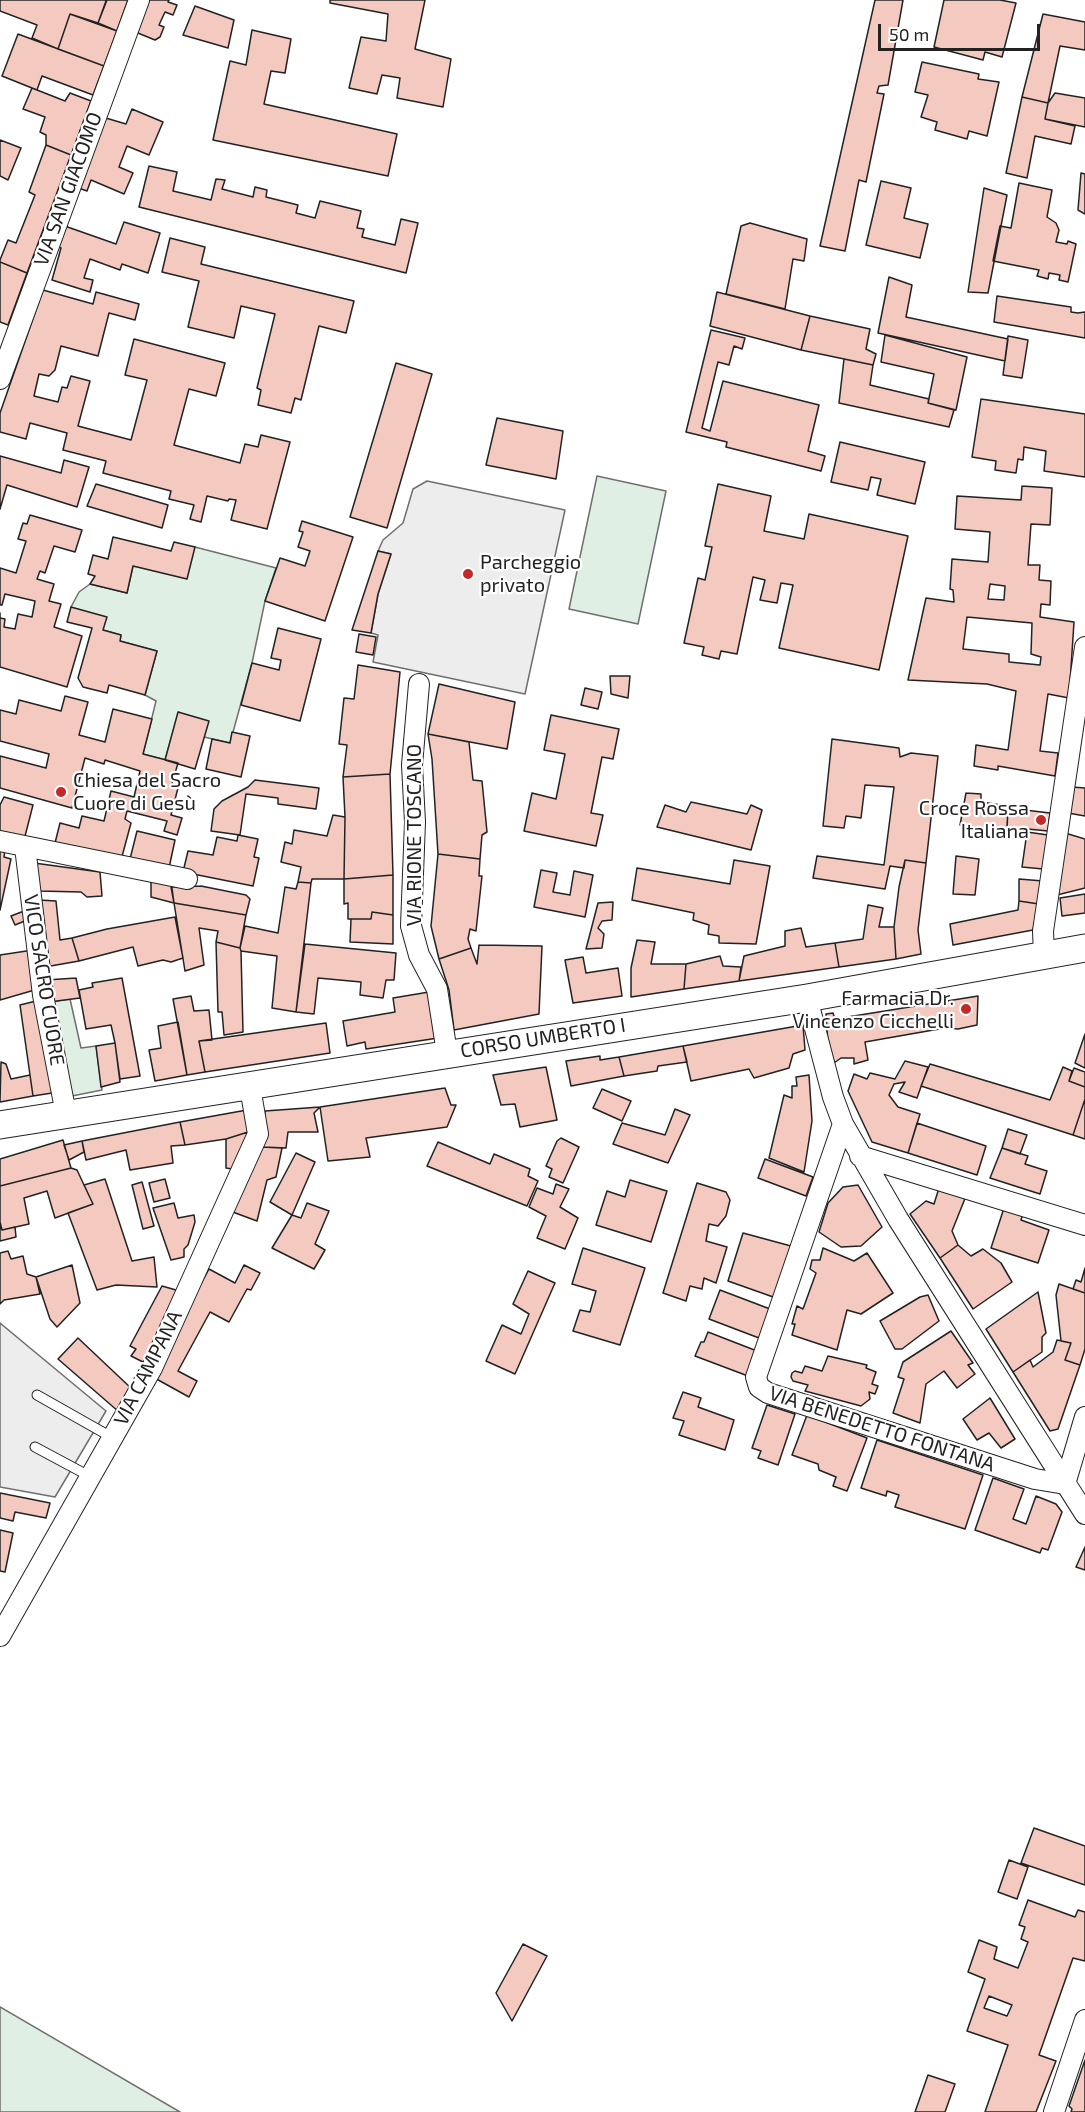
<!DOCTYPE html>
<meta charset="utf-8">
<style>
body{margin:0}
#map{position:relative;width:1085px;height:2112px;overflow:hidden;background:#fff;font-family:"Exo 2",sans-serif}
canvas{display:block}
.scale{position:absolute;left:878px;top:24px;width:162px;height:27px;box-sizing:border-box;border:3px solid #222;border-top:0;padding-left:8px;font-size:18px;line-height:21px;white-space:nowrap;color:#222;-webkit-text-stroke:4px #fff;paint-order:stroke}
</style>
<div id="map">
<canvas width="1085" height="2112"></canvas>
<div class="scale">50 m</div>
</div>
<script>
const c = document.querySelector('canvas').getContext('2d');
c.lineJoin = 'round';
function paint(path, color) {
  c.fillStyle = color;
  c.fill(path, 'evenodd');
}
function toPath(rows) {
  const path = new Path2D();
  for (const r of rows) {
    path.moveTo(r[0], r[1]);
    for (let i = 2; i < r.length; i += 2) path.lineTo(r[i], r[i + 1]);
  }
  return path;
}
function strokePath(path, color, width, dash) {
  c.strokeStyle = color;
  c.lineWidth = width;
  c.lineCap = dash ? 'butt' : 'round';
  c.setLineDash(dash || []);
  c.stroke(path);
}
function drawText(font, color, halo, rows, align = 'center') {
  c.font = font + ' "Exo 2",sans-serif';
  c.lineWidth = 4.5;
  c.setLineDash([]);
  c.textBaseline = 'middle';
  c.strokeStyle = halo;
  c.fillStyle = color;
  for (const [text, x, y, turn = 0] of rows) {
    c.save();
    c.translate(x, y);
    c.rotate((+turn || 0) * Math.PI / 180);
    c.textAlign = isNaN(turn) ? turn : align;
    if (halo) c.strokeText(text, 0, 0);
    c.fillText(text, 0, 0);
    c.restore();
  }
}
const green = toPath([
 [597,476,666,491,638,624,569,609,597,476],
 [195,547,276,568,265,601,252,663,230,743,204,737,179,712,165,760,143,754,156,701,145,695,157,651,120,641,121,635,103,630,71,607,79,592,90,584,127,593,133,566,195,547],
 [70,999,81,1048,96,1046,102,1090,67,1097,49,1002,70,999],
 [0,2007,180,2112,0,2112,0,2007]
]);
paint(green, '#e0efe3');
strokePath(green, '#6f6f6f', 1.5);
const parking = toPath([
 [427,481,565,510,525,694,373,662,378,635,371,633,378,594,391,554,378,551,383,540,403,523,413,489,427,481],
 [0,1323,106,1411,55,1497,0,1487,0,1323]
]);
paint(parking, '#ededed');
strokePath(parking, '#6f6f6f', 1.5);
const building = toPath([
 [0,0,105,0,106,1,98,23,70,14,58,49,32,38,37,25,0,11,0,0],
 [128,0,117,31,98,23,107,0,128,0],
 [146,0,169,0,168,2,177,5,173,15,165,12,159,25,164,27,160,37,155,40,133,31,146,0],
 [330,0,425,0,415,49,451,59,443,107,397,98,400,78,382,75,377,94,349,88,361,37,386,41,388,14,330,3,330,0],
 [875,0,903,0,888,85,879,86,877,93,884,94,866,182,859,180,845,251,820,246,875,0],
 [944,0,1000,0,1016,3,1002,57,985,52,983,60,934,47,944,0],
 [195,6,234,20,228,48,183,35,195,6],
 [70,14,117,31,104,66,58,49,70,14],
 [1043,14,1085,22,1085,50,1060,46,1048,103,1022,97,1043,14],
 [252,30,291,39,285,73,271,71,264,104,397,134,388,176,213,140,230,61,246,65,252,30],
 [18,34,104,66,93,95,42,76,37,90,2,76,18,34],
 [922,62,979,74,978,79,999,82,987,136,969,131,967,139,935,130,937,122,921,117,928,95,915,92,922,62],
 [32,88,65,101,70,93,91,101,71,155,46,145,46,135,40,132,45,117,23,109,32,88],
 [1055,93,1085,98,1085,127,1045,119,1048,103,1055,93],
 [1022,97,1048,103,1045,119,1075,126,1071,144,1035,136,1027,178,1006,173,1022,97],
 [132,109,163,122,149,155,127,146,119,167,133,173,124,194,91,180,87,191,73,186,99,116,126,124,132,109],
 [0,140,21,148,8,180,0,176,0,140],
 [46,145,71,155,27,273,0,262,0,260,8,240,16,243,35,195,29,192,46,145],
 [149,166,177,172,173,191,211,200,216,179,225,180,222,189,253,197,255,187,267,190,266,197,298,205,296,213,315,218,320,201,361,211,357,228,364,229,362,237,395,245,401,219,418,223,406,273,139,207,149,166],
 [1081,173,1085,174,1085,214,1078,210,1081,173],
 [881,181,911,188,904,218,928,224,920,258,866,245,881,181],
 [1019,183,1052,190,1047,217,1056,223,1059,230,1056,242,1067,244,1068,241,1076,244,1068,282,1059,280,1060,275,1049,273,1048,279,1037,276,1039,270,993,261,1000,226,1011,228,1019,183],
 [984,188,1007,195,988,293,968,292,984,188],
 [124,222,160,233,148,273,122,264,120,270,90,259,84,278,93,280,90,292,52,280,61,248,52,245,59,224,116,244,124,222],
 [750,223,807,239,804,261,793,259,785,309,726,294,741,226,750,223],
 [170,238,205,247,201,264,354,301,346,333,319,326,301,400,295,398,291,413,258,405,261,390,257,388,275,314,241,306,234,338,188,327,199,281,162,272,170,238],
 [0,262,27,273,8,325,0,322,0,262],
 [889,277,912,285,906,317,1008,339,1005,361,878,333,889,277],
 [43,290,93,304,96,292,139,304,135,320,109,313,98,356,61,346,55,370,49,376,39,374,34,396,58,402,62,387,67,388,71,376,90,381,78,426,131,440,147,380,125,375,134,339,225,363,216,396,189,389,174,445,240,463,245,444,258,447,261,435,290,442,267,529,231,520,236,500,229,499,228,501,207,496,201,522,190,519,194,505,169,499,171,491,103,473,106,461,63,450,67,433,30,423,26,439,0,432,0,413,43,290],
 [717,292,810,316,801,350,710,326,717,292],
 [997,296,1071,307,1071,312,1078,313,1085,312,1085,338,994,322,997,296],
 [810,316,870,329,866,349,876,354,873,365,801,350,810,316],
 [711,330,745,338,742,349,734,346,729,365,718,362,702,428,710,431,723,381,819,405,808,451,825,456,821,471,726,447,727,442,686,432,711,330],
 [885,335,967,357,956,410,928,403,934,374,881,362,885,335],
 [1008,336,1028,340,1022,378,1003,375,1008,336],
 [844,359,873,365,870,385,929,399,928,403,954,410,949,427,839,403,844,359],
 [396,363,432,374,387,528,350,517,396,363],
 [981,399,1085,414,1085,477,1044,471,1046,451,1024,447,1023,460,1018,459,1016,473,995,470,996,461,972,457,981,399],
 [497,418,563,431,556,479,486,465,497,418],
 [840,442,925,462,915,504,877,495,881,479,871,477,868,490,831,482,840,442],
 [0,456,61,473,64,460,89,467,77,507,7,485,0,509,0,456],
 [96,484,168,505,162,528,87,506,96,484],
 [718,484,771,496,764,531,804,539,809,514,908,536,879,670,779,648,793,585,781,583,777,603,760,600,765,580,753,577,737,654,721,651,719,659,702,655,704,647,684,643,698,578,705,580,712,547,705,546,718,484],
 [1022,486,1052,488,1050,525,1031,524,1028,565,1040,565,1039,580,1051,581,1050,605,1041,604,1040,617,1074,622,1069,698,1048,694,1040,751,1058,753,1055,776,998,766,998,770,974,766,976,745,1008,750,1016,691,987,684,908,680,926,598,954,602,953,590,950,589,952,559,988,562,990,532,955,529,957,496,1021,500,1022,486],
 [990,584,1005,586,1004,600,988,599,990,584],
 [967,617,1032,623,1031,654,1041,657,1040,665,1009,662,1009,654,963,649,967,617],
 [30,515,82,530,75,552,54,546,45,573,40,571,37,579,54,584,49,601,61,604,54,627,82,636,67,687,0,667,0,613,0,618,5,619,4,627,15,629,18,614,32,617,35,601,5,594,2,605,0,605,0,568,16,573,26,541,18,539,23,523,27,524,30,515],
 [302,521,353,537,325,621,265,601,280,558,305,566,310,551,298,547,303,532,299,531,302,521],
 [113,537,171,551,174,542,195,547,187,579,133,566,127,593,90,584,95,576,88,574,93,555,108,559,113,537],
 [378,551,391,554,378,594,371,633,352,630,378,551],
 [71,607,107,617,103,630,121,635,120,641,157,651,145,695,109,685,107,693,83,687,78,678,92,628,67,622,71,607],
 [278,628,321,639,300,721,241,705,252,663,279,670,281,660,271,658,278,628],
 [359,634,376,637,373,655,356,652,359,634],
 [358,665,400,672,390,774,343,777,347,745,339,744,344,698,354,699,358,665],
 [610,676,630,676,628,698,611,694,610,676],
 [439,684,515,702,507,749,428,734,439,684],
 [585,688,602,692,598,709,581,705,585,688],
 [65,696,88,702,79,735,105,742,113,709,152,719,143,754,178,763,172,784,178,788,171,815,182,818,177,835,164,831,167,821,127,811,125,819,131,823,120,864,54,847,60,823,79,828,82,816,104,821,111,791,134,797,140,771,105,760,104,764,85,758,72,808,0,788,0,756,46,768,49,754,0,741,0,710,16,714,19,700,61,711,65,696],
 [178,712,209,721,195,769,165,760,178,712],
 [551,715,619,729,613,759,602,757,591,813,603,815,596,846,524,831,532,793,556,799,565,754,544,750,551,715],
 [232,732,250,736,241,777,206,769,212,739,230,743,232,732],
 [428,734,469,742,473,780,482,781,487,832,482,835,480,859,438,854,432,759,428,734],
 [832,739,899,748,900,757,911,753,938,756,926,863,905,860,904,868,890,866,885,889,813,878,817,856,884,865,894,787,865,785,861,818,846,816,844,828,823,826,832,739],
 [390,774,393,875,344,879,345,817,343,777,390,774],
 [255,780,319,788,316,809,278,804,278,798,246,794,240,835,211,831,214,809,222,801,248,787,255,780],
 [1072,787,1085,788,1085,816,1068,813,1072,787],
 [966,793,981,794,981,802,1008,806,1007,831,960,825,966,793],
 [4,797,33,805,23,844,0,838,0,805,4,797],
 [691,802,747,814,751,805,762,810,751,850,657,827,665,805,686,812,691,802],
 [1008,808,1050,813,1048,831,1007,827,1008,808],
 [333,815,345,817,344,879,312,879,311,883,298,882,301,867,281,862,285,842,292,844,294,830,327,836,333,815],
 [137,831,175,840,169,868,130,859,137,831],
 [1027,832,1048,835,1043,869,1022,867,1027,832],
 [1065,833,1085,839,1085,888,1057,895,1065,833],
 [238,835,258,839,254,857,259,858,253,886,183,872,188,851,213,855,217,837,237,841,238,835],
 [0,849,5,850,4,857,11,859,0,910,0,849],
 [438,854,480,859,479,876,482,876,476,931,470,929,468,939,471,948,439,959,431,926,438,854],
 [956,856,979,859,975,895,953,894,956,856],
 [734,860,770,866,756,944,719,943,719,936,708,934,709,925,693,920,694,913,632,900,637,868,730,884,734,860],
 [905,860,926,863,918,930,921,954,896,959,894,927,899,887,905,860],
 [34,863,100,872,102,896,87,897,81,892,38,891,34,863],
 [541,870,557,873,553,892,570,895,574,871,593,875,585,917,534,907,541,870],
 [393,875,393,915,372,912,371,919,348,919,348,903,344,904,344,879,393,875],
 [151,878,171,881,174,903,151,897,151,878],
 [1019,879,1043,881,1039,904,1019,901,1019,879],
 [298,882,311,883,296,1012,272,1008,277,956,241,951,240,948,245,926,278,933,285,887,296,889,298,882],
 [201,886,246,895,250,899,246,915,174,903,171,887,201,886],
 [1085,894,1085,913,1062,916,1060,898,1085,894],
 [39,900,56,901,60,940,72,938,79,961,45,967,39,900],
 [1019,901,1039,904,1033,930,953,945,950,924,1018,910,1019,901],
 [613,902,612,920,602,921,598,928,604,934,602,948,586,949,598,903,613,902],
 [174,903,246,915,240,948,216,942,218,931,199,928,204,965,185,971,174,903],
 [868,905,883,908,879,927,894,927,896,959,839,967,835,943,863,939,868,905],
 [24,911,27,920,15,925,11,916,24,911],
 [372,912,393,915,393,944,350,942,351,919,371,919,372,912],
 [175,917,183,958,171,962,163,960,138,966,133,947,79,961,72,938,107,929,175,917],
 [801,928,806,947,835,943,839,967,739,981,744,956,785,946,785,931,801,928],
 [637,940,655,942,651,964,686,964,684,989,631,997,631,968,637,940],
 [216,942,240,948,241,951,243,1032,224,1035,222,1012,218,1012,216,942],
 [305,944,396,953,394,980,386,980,383,998,360,995,361,982,318,978,314,1014,296,1012,305,944],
 [479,945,542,946,539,1014,454,1030,449,990,439,959,471,948,477,964,479,945],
 [33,950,38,989,0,1000,0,955,33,950],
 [720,956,723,966,741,967,739,981,684,989,686,964,720,956],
 [583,957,586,973,618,968,622,996,573,1003,565,960,583,957],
 [76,978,80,998,49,1002,46,980,76,978],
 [122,978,140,1076,120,1079,115,1043,111,1025,86,1029,79,990,93,987,92,983,122,978],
 [429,992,438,1038,366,1049,365,1042,347,1046,343,1021,395,1012,393,998,429,992],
 [191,996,194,1011,209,1010,212,1040,199,1041,205,1072,187,1075,173,999,191,996],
 [978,996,977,1025,958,1029,945,1028,865,1042,868,1060,854,1064,854,1058,841,1058,834,1063,828,1044,826,1014,833,1013,835,1019,978,996],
 [40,1000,52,1093,33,1096,20,1005,40,1000],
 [178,1022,187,1075,155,1081,149,1050,161,1048,158,1026,178,1022],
 [326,1023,330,1053,205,1072,199,1041,326,1023],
 [803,1025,805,1050,793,1054,789,1068,754,1078,749,1069,691,1081,683,1046,803,1025],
 [1085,1034,1085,1068,1075,1063,1085,1034],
 [115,1043,120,1082,101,1087,96,1046,115,1043],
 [683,1046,687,1062,658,1066,657,1071,624,1076,619,1057,683,1046],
 [600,1056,600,1060,619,1057,624,1076,571,1086,566,1061,600,1056],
 [905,1061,928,1067,917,1098,899,1092,905,1082,894,1084,889,1095,898,1107,920,1114,908,1153,872,1142,848,1091,854,1074,867,1079,870,1073,895,1079,905,1061],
 [1,1062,6,1064,11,1079,30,1075,33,1096,0,1102,1,1062],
 [930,1064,1050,1100,1063,1067,1072,1071,1069,1081,1085,1087,1085,1099,1073,1135,921,1086,930,1064],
 [546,1067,557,1120,520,1127,515,1104,501,1105,493,1075,546,1067],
 [1074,1068,1085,1072,1085,1087,1069,1081,1074,1068],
 [809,1075,812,1121,804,1172,769,1158,784,1095,792,1098,792,1086,797,1086,796,1077,809,1075],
 [445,1088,451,1105,456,1105,447,1127,366,1138,370,1157,328,1161,320,1107,445,1088],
 [602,1089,631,1101,622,1121,593,1108,602,1089],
 [1085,1099,1085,1139,1073,1135,1085,1099],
 [320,1107,314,1113,318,1132,288,1132,286,1148,262,1147,265,1111,320,1107],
 [675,1109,690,1115,668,1163,613,1144,622,1123,665,1135,675,1109],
 [247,1110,248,1132,226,1139,185,1145,180,1122,247,1110],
 [180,1122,185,1145,171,1146,173,1163,130,1170,126,1150,86,1160,82,1141,180,1122],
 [917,1123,986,1146,977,1175,908,1153,917,1123],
 [1008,1129,1027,1135,1020,1154,1002,1148,1008,1129],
 [248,1132,232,1169,226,1168,226,1139,248,1132],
 [561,1138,579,1147,563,1183,549,1177,552,1169,546,1166,557,1141,561,1138],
 [63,1140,71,1168,0,1186,0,1159,63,1140],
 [82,1141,84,1152,69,1160,64,1145,82,1141],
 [438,1142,490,1164,494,1154,530,1169,528,1176,538,1181,527,1206,427,1166,438,1142],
 [262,1147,282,1148,276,1177,267,1180,257,1221,230,1211,262,1147],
 [1002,1148,1028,1156,1025,1164,1047,1171,1040,1194,990,1178,1002,1148],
 [296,1153,315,1162,292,1215,270,1202,296,1153],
 [765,1159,813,1177,806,1196,758,1178,765,1159],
 [71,1168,77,1170,93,1204,55,1218,47,1191,24,1198,29,1224,2,1230,0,1222,0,1186,71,1168],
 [105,1179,132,1261,154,1257,157,1287,116,1285,97,1290,68,1213,93,1204,84,1185,105,1179],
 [165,1179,170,1198,154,1202,149,1183,165,1179],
 [630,1180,667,1191,651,1242,596,1225,607,1191,625,1197,630,1180],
 [142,1182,154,1226,143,1229,132,1185,142,1182],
 [697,1183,726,1192,730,1200,726,1216,718,1226,709,1224,706,1241,727,1247,716,1283,704,1278,702,1289,690,1286,686,1301,663,1293,697,1183],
 [556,1184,569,1189,560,1207,578,1218,565,1249,537,1238,546,1216,529,1207,537,1188,553,1194,556,1184],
 [858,1185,882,1227,861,1246,841,1247,819,1232,828,1203,843,1187,858,1185],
 [939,1188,966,1196,952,1231,958,1245,940,1258,910,1214,926,1201,934,1204,939,1188],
 [174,1203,178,1218,194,1215,195,1222,188,1245,184,1249,184,1257,171,1260,153,1208,174,1203],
 [307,1203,329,1211,315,1244,325,1250,314,1269,272,1248,292,1215,301,1218,307,1203],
 [1004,1208,1023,1214,1021,1220,1049,1230,1038,1263,991,1248,1004,1208],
 [0,1224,2,1230,15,1227,16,1237,0,1241,0,1224],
 [743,1233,791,1246,776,1298,728,1281,743,1233],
 [958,1245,971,1256,983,1249,1001,1263,1012,1282,973,1309,940,1258,958,1245],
 [583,1248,645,1268,620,1345,573,1331,580,1310,590,1312,596,1291,572,1284,583,1248],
 [823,1248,854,1261,867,1253,893,1293,861,1314,847,1310,837,1350,792,1335,795,1324,792,1324,797,1306,803,1309,816,1273,810,1269,812,1260,820,1260,823,1248],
 [8,1251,11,1259,23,1256,27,1274,36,1277,40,1294,4,1300,0,1304,0,1253,8,1251],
 [72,1265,80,1303,57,1327,50,1319,36,1277,72,1265],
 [244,1265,260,1273,251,1290,247,1289,229,1322,210,1312,178,1371,197,1381,189,1397,151,1376,209,1269,235,1283,244,1265],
 [1085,1268,1085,1293,1073,1289,1076,1280,1081,1282,1085,1268],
 [528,1271,555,1283,515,1374,486,1361,502,1325,521,1334,529,1314,513,1304,528,1271],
 [1059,1284,1085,1293,1085,1349,1080,1365,1065,1360,1071,1343,1061,1341,1056,1295,1059,1284],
 [162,1286,183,1292,145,1363,131,1356,136,1349,130,1346,162,1286],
 [720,1290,770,1309,759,1338,709,1319,720,1290],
 [1038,1292,1046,1333,1042,1337,1042,1352,1013,1372,986,1329,1038,1292],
 [928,1295,939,1321,902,1349,895,1349,880,1321,920,1297,928,1295],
 [951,1331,973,1363,968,1365,975,1374,957,1388,944,1371,926,1384,920,1423,893,1413,904,1379,898,1377,903,1362,951,1331],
 [708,1332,757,1351,748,1376,695,1356,701,1342,704,1342,708,1332],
 [78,1338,133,1390,119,1412,58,1359,78,1338],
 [1057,1340,1071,1343,1065,1360,1080,1365,1058,1429,1050,1431,1013,1372,1030,1360,1033,1367,1053,1352,1057,1340],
 [828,1356,867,1365,866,1368,876,1372,872,1384,878,1386,875,1394,869,1392,870,1399,861,1406,805,1391,808,1385,793,1381,791,1377,792,1373,795,1371,802,1373,805,1366,822,1371,828,1356],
 [683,1392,701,1398,698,1407,734,1420,725,1450,679,1435,684,1421,673,1418,683,1392],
 [990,1398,1015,1439,1001,1448,989,1433,977,1440,963,1419,990,1398],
 [767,1405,795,1414,778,1465,758,1458,761,1451,752,1448,767,1405],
 [807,1415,867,1438,847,1491,833,1486,836,1477,819,1470,818,1464,792,1455,807,1415],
 [877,1440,983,1475,965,1529,895,1507,899,1495,887,1491,886,1496,861,1488,877,1440],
 [993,1478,1024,1489,1013,1519,1026,1524,1036,1496,1056,1504,1062,1512,1048,1550,1042,1548,1040,1553,975,1530,993,1478],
 [0,1493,50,1503,46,1518,15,1512,13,1521,0,1518,0,1493],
 [0,1530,13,1533,5,1572,0,1571,0,1530],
 [1085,1547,1085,1570,1076,1567,1085,1547],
 [1034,1828,1085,1846,1085,1885,1021,1863,1034,1828],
 [1009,1860,1028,1867,1017,1899,998,1892,1009,1860],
 [1028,1900,1075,1917,1078,1910,1085,1912,1085,1961,1073,1958,1039,2055,1056,2061,1036,2112,985,2112,1008,2045,967,2031,985,1979,968,1972,979,1940,997,1947,994,1959,1018,1968,1028,1942,1021,1939,1025,1927,1019,1925,1028,1900],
 [989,1996,1012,2005,1007,2016,984,2008,989,1996],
 [523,1944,547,1956,512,2021,496,1993,523,1944],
 [1085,2060,1085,2112,1071,2112,1072,2109,1069,2106,1085,2060],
 [928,2075,955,2084,945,2112,915,2112,928,2075]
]);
paint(building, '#f3c9c0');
strokePath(building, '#222', 1.5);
const service = toPath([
 [37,1395,113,1438],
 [35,1447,91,1477]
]);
const minor = toPath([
 [0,379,139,0],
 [419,684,412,765,415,822,411,926,419,955,437,989,447,1053],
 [0,841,187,879],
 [25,847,43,995,66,1114],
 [1044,955,1043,931,1085,647],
 [807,998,833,1097,843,1124,898,1219,1085,1514],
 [843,1124,756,1377,759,1387,768,1393,1035,1479,1065,1484],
 [860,1156,1085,1225],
 [1065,1484,1085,1417],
 [0,1636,152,1368,258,1134,250,1087],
 [1054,2112,1085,2020]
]);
const secondary = toPath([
 [0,1125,807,998,1085,948]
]);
strokePath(service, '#222', 11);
strokePath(minor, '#222', 22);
strokePath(secondary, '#222', 29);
strokePath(service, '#fff', 9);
strokePath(minor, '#fff', 20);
strokePath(secondary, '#fff', 27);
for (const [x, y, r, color] of [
 [468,574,6,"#c62828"],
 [61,792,6,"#c62828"],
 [1041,820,6,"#c62828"],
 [966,1009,6,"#c62828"]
]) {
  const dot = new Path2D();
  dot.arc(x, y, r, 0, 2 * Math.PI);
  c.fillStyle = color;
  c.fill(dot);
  strokePath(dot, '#fff', 2);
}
drawText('20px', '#222', '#fff', [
 ["VIA SAN GIACOMO",68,189,-70],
 ["VIA RIONE TOSCANO",414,835,-90],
 ["VICO SACRO CUORE",44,980,81],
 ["CORSO UMBERTO I",543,1038,-9],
 ["VIA CAMPANA",148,1368,-63],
 ["VIA BENEDETTO FONTANA",882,1429,18]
]);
drawText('20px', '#222', '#fff', [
 ["Parcheggio",480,562],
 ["privato",480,585],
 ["Chiesa del Sacro",73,780],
 ["Cuore di Gesù",73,803],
 ["Croce Rossa",1029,808,"right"],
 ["Italiana",1029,831,"right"],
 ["Farmacia Dr.",954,998,"right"],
 ["Vincenzo Cicchelli",954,1021,"right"]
], 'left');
</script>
